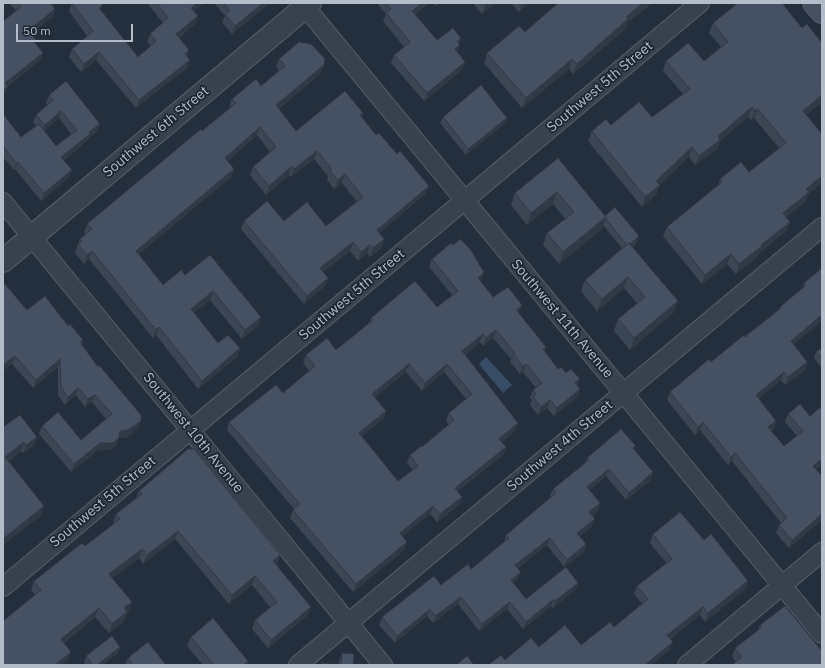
<!DOCTYPE html>
<style>
body{margin:0}
#map{position:relative;width:825px;height:668px;overflow:hidden;background:#242f3e;font-family:"IBM Plex Sans",sans-serif}
canvas{display:block}
.frame{position:absolute;inset:0;border:4px solid #b4bcc9;pointer-events:none}
.scale{position:absolute;left:16px;top:24px;width:117px;height:18px;box-sizing:border-box;border:2px solid #b4bcc9;border-top:0;padding-left:5px;font-size:12px;line-height:14px;white-space:nowrap;color:#b4bcc9;-webkit-text-stroke:3px #1d2633;paint-order:stroke}
</style>
<div id="map">
<canvas width="825" height="668"></canvas>
<div class="frame"></div>
<div class="scale">50 m</div>
</div>
<script>
const c = document.querySelector('canvas').getContext('2d');
c.lineJoin = 'round';
function paint(path, color) {
  c.fillStyle = color;
  c.fill(path, 'evenodd');
}
function toPath(rows) {
  const path = new Path2D();
  for (const r of rows) {
    path.moveTo(r[0], r[1]);
    for (let i = 2; i < r.length; i += 2) path.lineTo(r[i], r[i + 1]);
  }
  return path;
}
function strokePath(path, color, width, dash) {
  c.strokeStyle = color;
  c.lineWidth = width;
  c.lineCap = dash ? 'butt' : 'round';
  c.setLineDash(dash || []);
  c.stroke(path);
}
function drawText(font, color, halo, rows, align = 'center') {
  c.font = font + ' "IBM Plex Sans",sans-serif';
  c.lineWidth = 3.5;
  c.setLineDash([]);
  c.textBaseline = 'middle';
  c.strokeStyle = halo;
  c.fillStyle = color;
  for (const [text, x, y, turn = 0] of rows) {
    c.save();
    c.translate(x, y);
    c.rotate((+turn || 0) * Math.PI / 180);
    c.textAlign = isNaN(turn) ? turn : align;
    if (halo) c.strokeText(text, 0, 0);
    c.fillText(text, 0, 0);
    c.restore();
  }
}
paint(toPath([
 [486,357,512,385,503,393,479,364]
]), '#394c67');
const minor = toPath([
 [302,3,822,634],
 [3,202,383,665],
 [3,587,700,3],
 [298,665,822,227],
 [687,665,822,552]
]);
const tertiary = toPath([
 [3,261,310,3]
]);
const secondary = toPath([
 [814,3,822,12]
]);
strokePath(minor, '#565f6c', 20);
strokePath(tertiary, '#565f6c', 24);
strokePath(secondary, '#565f6c', 24);
strokePath(minor, '#38414e', 18);
strokePath(tertiary, '#38414e', 22);
strokePath(secondary, '#465061', 22);
paint(toPath([
 [9,3,51,3,53,16,31,34,35,43,43,53,40,60,8,86,5,93,16,11],
 [72,3,101,11,138,57,151,46,147,42,150,34,163,23,147,3,204,3,194,11,195,24,179,38,189,50,187,57,187,68,136,108,96,60,81,72,69,57,72,49,87,36,69,11],
 [214,3,270,3,232,34,222,22,225,16],
 [377,3,429,3,415,14,437,40,461,38,459,43,457,52,465,62,462,70,424,101,391,63,394,55,404,47,383,21,386,14],
 [433,3,439,3,435,6],
 [473,3,495,3,482,14],
 [511,3,529,3,519,12],
 [558,3,652,3,627,23,625,29,573,74,569,69,522,108,484,63,487,53,525,32],
 [735,3,782,3,822,102,806,115,822,134,822,184,821,183,808,195,805,202,786,217,790,222,786,231,759,253,758,256,736,274,727,264,702,284,663,236,667,227,718,185,720,179,749,172,779,148,754,118,751,120,748,117,720,141,717,149,695,165,689,157,659,185,660,185,656,195,642,207,588,141,592,131,611,125,652,117,683,94,663,71,666,61,704,61,721,47,709,33,713,23,735,6],
 [279,59,321,73,279,109,296,131,363,113,362,117,376,135,429,186,425,194,379,233,384,239,381,248,370,257,367,253,358,261,350,251,323,272,328,278,325,286,304,304,241,229,244,221,284,221,326,226,357,202,342,183,334,189,327,180,328,176,314,159,291,177,289,175,266,195,250,175,253,167,270,152,257,135,228,161,234,169,231,177,139,254,163,285,185,275,261,317,258,326,242,339,210,300,194,313,218,343,240,348,237,357,198,389,156,335,153,338,89,259,84,264,75,253,80,239,86,234,84,232,87,224,230,108,229,107,232,99,261,86,279,70,276,67],
 [49,95,100,124,97,131,89,138,87,141,64,160,69,177,41,201,15,169,14,170,3,157,3,114,21,137,36,126,33,122,36,115,48,105,46,103],
 [59,118,71,134,56,146,44,131],
 [443,117,504,124,466,155,440,123],
 [558,158,605,216,637,242,632,247,678,301,673,313,630,350,614,331,618,319,637,303,624,288,597,311,581,291,585,280,622,248,603,225,602,229,559,264,543,245,547,233,565,219,553,204,527,225,511,205,515,193],
 [453,245,484,272,480,281,493,297,519,313,519,314,546,347,544,351,558,369,577,386,580,389,577,397,554,416,547,408,538,415,530,405,532,400,530,398,533,390,536,388,523,372,520,374,510,362,511,359,493,338,483,346,480,342,465,355,515,431,502,442,506,447,503,455,457,491,462,497,459,505,437,522,430,514,402,536,404,550,353,592,290,518,293,510,294,509,227,430,229,422,283,393,309,371,303,363,306,355,336,350,368,324,371,318,437,307,452,295,429,267,432,259],
 [406,372,422,391,444,372,466,399,449,413,446,421,449,425,422,447,410,455,407,463,413,470,398,481,362,436,383,419,386,411,375,397],
 [822,268,794,344,807,362,805,370,785,385,781,380,759,398,776,421,774,429,771,431,784,446,797,436,785,422,788,414,800,404,816,470,822,476,822,520,789,548,776,533,779,525,781,523,732,461,728,465,700,430,695,435,667,400,670,392,778,311,780,307,803,288,804,283],
 [3,284,27,310,68,326,83,340,82,344,98,367,141,421,138,428,126,438,119,438,116,446,110,450,98,450,71,472,39,434,42,426,81,440,106,419,92,402,85,407,76,395,65,405,58,395,58,367,33,388,12,364,3,371],
 [822,348,822,368,814,358,816,352],
 [3,427,37,437,33,446,23,453,21,451,9,461,44,506,41,515,3,545],
 [634,450,651,480,626,500,606,476,590,490,598,511,592,515,592,526,580,536,584,552,564,567,547,545,518,568,518,579,513,583,526,599,578,583,575,590,553,608,551,606,523,629,507,609,479,631,458,604,433,623,427,616,395,643,379,625,382,617,471,569,504,542,506,535,551,498,550,496,553,489,585,463,587,458],
 [139,491,280,555,277,563,276,564,308,615,268,648,252,629,255,620,270,607,252,585,229,604,175,539,143,564,139,558,112,578,132,602,124,621,109,633,95,617,64,643,71,652,67,661,62,665,3,665,35,595,31,590,34,581,85,546,113,524,113,523,116,514,136,498],
 [653,534,704,540,745,589,705,622,700,615,670,639,670,650,505,660,539,647,581,645,614,627,642,604,634,594,637,586,666,563,650,543],
 [760,625,822,651,736,662,732,656,735,648,758,630],
 [191,637,248,661,247,665,203,665,187,646],
 [118,653,102,665,86,665,84,662,86,656],
 [342,653,353,665,338,665],
 [128,658,166,665,125,665]
]), '#3b4654');
paint(toPath([
 [197,3,204,3,189,16,191,8],
 [263,3,270,3,232,34,235,26],
 [422,3,429,3,409,19,412,11],
 [488,3,495,3,482,14,485,6],
 [522,3,529,3,519,12,521,4],
 [643,3,652,3,627,23,625,29,573,74,577,64,626,17],
 [103,5,100,13,99,8],
 [55,9,53,16,26,38,29,30],
 [198,16,195,24,173,42,176,34],
 [460,45,457,52,455,49],
 [189,50,187,58,185,54],
 [99,52,96,60,81,72,84,64],
 [43,53,40,60,3,90,5,83],
 [572,59,569,69,522,108,526,98],
 [190,60,187,68,136,108,139,100],
 [465,62,462,70,424,101,427,93],
 [324,65,321,73,273,114,276,105],
 [8,86,5,93,3,95,3,90],
 [822,95,822,102,799,121,803,111],
 [752,107,748,117,720,141,717,149,695,165,699,156,718,136],
 [758,109,754,118,751,120,755,111],
 [61,111,59,118,42,133,45,125],
 [507,118,504,124,466,155,468,149],
 [100,124,97,131,89,138,87,141,58,164,61,157,89,132],
 [260,127,257,135,222,167,225,158],
 [692,147,689,157,653,191,656,181],
 [317,151,314,159,291,177,294,169],
 [18,162,15,169,14,170,16,163],
 [292,166,289,175,266,195,269,186],
 [234,169,231,177,133,259,136,251],
 [72,170,69,177,41,201,44,193],
 [345,174,342,183,334,189,338,180],
 [822,176,822,181,821,183,808,195,805,202,779,222,783,213,806,189],
 [660,185,656,195,642,207,645,197],
 [429,186,425,194,374,238,377,230],
 [557,192,553,204,527,225,531,213],
 [606,217,602,229,559,264,563,252],
 [790,222,786,231,759,253,758,256,736,274,739,264,761,245],
 [639,236,637,242,625,252,628,246],
 [384,239,381,248,370,257,373,248],
 [353,242,350,251,317,277,320,268],
 [370,245,367,253,358,261,361,252],
 [92,251,89,259,84,264,87,255],
 [731,254,727,264,702,284,705,275],
 [484,272,481,280,475,286,478,278],
 [628,277,624,288,597,311,602,299],
 [328,278,325,286,304,304,307,296],
 [213,291,210,300,188,318,191,309],
 [678,301,673,313,630,350,634,338],
 [522,305,519,313,514,318,517,310],
 [822,315,822,321,788,349,791,341],
 [261,317,258,326,242,339,245,330],
 [159,327,156,335,153,338,156,330],
 [496,330,493,338,483,346,486,338],
 [483,334,480,342,459,359,462,351],
 [240,348,237,357,198,389,202,381],
 [15,356,12,364,3,371,3,365],
 [60,359,58,367,33,388,36,380],
 [807,362,805,370,785,385,788,377],
 [409,364,406,372,370,402,372,394],
 [447,364,444,372,422,391,425,383],
 [526,364,523,372,520,374,523,366],
 [784,372,781,380,753,403,756,395],
 [580,379,577,387,575,383],
 [78,388,76,395,65,405,68,397],
 [580,389,577,397,554,416,557,408],
 [95,395,92,402,85,407,88,399],
 [550,400,547,408,538,415,541,407],
 [386,411,383,419,356,441,359,433],
 [141,421,138,428,126,438,117,438,120,431],
 [776,421,774,429,765,435,768,427],
 [703,422,700,430,695,435,698,427],
 [518,423,515,431,497,447,499,439],
 [37,437,33,446,23,453,26,445],
 [119,438,116,446,110,450,98,450,71,472,74,464,100,443],
 [24,442,21,451,3,465,5,457],
 [506,447,503,455,452,496,455,488],
 [735,453,732,461,728,465,731,457],
 [822,459,822,465,810,474,813,466],
 [609,469,606,476,585,494,587,487],
 [653,472,651,480,626,500,629,493],
 [462,497,459,505,437,522,440,514],
 [600,503,598,511,587,519,589,512],
 [44,506,41,515,3,545,3,539],
 [433,506,430,514,397,541,400,533],
 [822,514,822,520,789,548,792,540],
 [595,519,592,526,575,540,577,533],
 [178,531,175,539,143,564,147,555],
 [550,538,547,545,512,572,515,565],
 [407,542,404,550,353,592,356,584],
 [586,544,584,552,564,567,567,560],
 [142,549,139,558,106,583,109,574],
 [280,555,277,563,270,570,273,561],
 [521,572,518,579,508,587,511,580],
 [255,576,252,585,229,604,232,595],
 [748,581,745,589,705,622,708,613],
 [578,583,575,590,553,608,555,601],
 [461,597,458,604,433,623,435,616],
 [554,599,551,606,523,629,526,622],
 [132,602,124,621,109,633,112,624,124,608],
 [510,602,507,609,479,631,482,624],
 [311,607,308,615,268,648,271,640],
 [703,607,700,615,664,643,667,635],
 [99,608,95,617,57,648,61,639],
 [430,609,427,616,395,643,397,636],
 [673,642,670,650,652,665,645,665],
 [120,647,118,653,102,665,97,665],
 [71,652,67,661,62,665,55,665],
 [248,661,247,665,243,665]
]), '#303945');
const building = toPath([
 [18,3,51,3,55,9,29,30,36,40,34,42,43,53,5,83,8,86,3,90,3,21,21,7,18,3],
 [72,3,102,3,103,5,99,8,138,57,156,41,150,34,168,18,157,3,197,3,191,8,198,16,176,34,189,50,185,54,190,60,139,100,99,52,84,64,72,49,93,31,72,3],
 [224,3,263,3,235,26,225,14,230,11,224,3],
 [386,3,422,3,412,11,437,40,453,28,461,38,457,41,460,45,455,49,465,62,427,93,394,55,410,42,386,13,391,9,386,3],
 [483,3,488,3,485,6,483,3],
 [558,3,643,3,626,17,628,19,577,64,572,59,526,98,487,53,519,26,525,32,558,3],
 [738,3,782,3,802,28,807,24,822,43,822,95,803,111,822,134,822,176,806,189,809,192,783,213,790,222,761,245,762,246,739,264,731,254,705,275,667,227,722,182,720,179,741,162,749,172,786,143,758,109,755,111,752,107,718,136,720,140,699,156,692,147,656,181,660,185,645,197,592,131,606,119,611,125,639,102,652,117,690,89,666,61,688,43,704,61,728,42,713,23,738,3],
 [299,42,311,44,325,59,324,65,276,105,296,131,345,91,363,113,360,115,376,135,379,133,397,154,400,151,429,186,377,230,384,239,373,248,370,245,361,252,353,242,320,268,328,278,307,296,244,221,267,201,284,221,307,202,326,226,363,197,345,174,338,180,330,171,332,169,317,151,294,169,292,166,269,186,253,167,276,147,260,127,225,158,234,169,136,251,163,285,181,270,185,275,210,255,261,317,245,330,213,291,191,309,218,343,228,335,240,348,202,381,159,327,156,330,92,251,87,255,78,244,82,241,80,239,92,229,87,224,201,129,202,131,236,103,232,99,256,79,261,86,285,66,279,59,299,42],
 [66,81,100,124,89,132,90,134,61,157,72,170,44,193,18,162,16,163,3,146,3,114,21,137,39,124,56,146,77,130,61,111,45,125,36,115,53,100,49,95,66,81],
 [481,85,507,118,468,149,443,117,481,85],
 [558,158,606,217,563,252,547,233,574,212,557,192,531,213,515,193,558,158],
 [615,207,639,236,630,244,629,243,627,245,606,219,606,217,605,216,615,207],
 [460,239,471,250,480,266,484,272,478,278,493,297,508,287,522,305,517,310,518,312,546,347,543,349,558,369,561,367,566,373,571,369,580,379,575,383,580,389,557,408,550,400,541,407,533,397,536,394,533,390,542,383,526,364,523,366,513,354,515,353,496,330,486,338,483,334,462,351,518,423,499,439,506,447,455,488,462,497,440,514,433,506,400,533,407,542,356,584,293,510,300,504,229,422,276,385,283,393,315,366,306,355,327,338,336,350,373,320,371,318,415,281,437,307,458,291,432,259,451,243,453,245,460,239],
 [409,364,425,383,447,364,472,394,449,413,454,420,422,447,421,446,410,455,418,466,398,481,359,433,386,411,372,394,409,364],
 [629,243,678,301,634,338,618,319,645,297,628,277,602,299,585,280,629,243],
 [822,268,822,315,791,341,807,362,788,377,784,372,756,395,776,421,768,427,784,446,803,431,788,414,800,404,810,416,822,406,822,459,813,466,822,476,822,514,792,540,779,525,787,518,735,453,731,457,703,422,698,427,670,392,709,359,711,362,744,335,745,337,781,308,780,307,806,285,804,283,822,268],
 [4,283,27,310,45,296,68,326,70,324,83,340,80,342,98,367,99,365,141,415,141,421,128,430,120,431,119,438,113,443,100,443,74,464,42,426,58,412,81,440,112,414,95,395,88,399,78,388,68,397,61,387,60,359,36,380,15,356,3,365,3,284,4,283],
 [822,348,822,359,816,352,822,348],
 [20,415,37,437,26,445,24,442,5,457,44,506,3,539,3,427,20,415],
 [621,429,636,446,633,448,653,472,629,493,609,469,587,487,600,503,589,512,595,519,577,533,586,544,567,560,550,538,515,565,521,572,511,580,526,599,566,567,578,583,555,601,554,599,526,622,510,602,482,624,461,597,435,616,430,609,397,636,382,617,434,576,441,585,468,564,471,569,509,538,506,535,556,493,553,489,589,460,587,458,621,429],
 [188,449,194,449,280,555,273,561,311,607,271,640,255,620,277,602,255,576,232,595,178,531,147,555,142,549,109,574,132,602,124,608,127,612,112,624,99,608,61,639,71,652,55,665,3,665,3,621,41,590,34,581,82,543,85,546,120,519,116,514,142,494,139,491,188,449],
 [680,512,704,540,711,534,748,581,708,613,703,607,667,635,673,642,645,665,488,665,501,655,505,660,531,638,539,647,565,625,581,645,610,622,614,627,648,599,637,586,672,559,653,534,680,512],
 [785,606,822,651,822,665,732,665,742,657,735,648,762,627,760,625,785,606],
 [213,618,248,661,243,665,214,665,191,637,213,618],
 [112,636,120,647,97,665,93,665,86,656,112,636],
 [148,642,166,665,133,665,128,658,148,642],
 [342,653,354,654,353,665,341,665,342,653],
 [467,656,474,665,456,665,467,656],
 [322,663,341,665,320,665,322,663]
]);
paint(building, '#455162');
strokePath(building, '#303945', 1);
drawText('14px', '#b4bcc9', '#1d2633', [
 ["Southwest 5th Street",600,87,-40],
 ["Southwest 6th Street",156,132,-40],
 ["Southwest 5th Street",352,295,-40],
 ["Southwest 11th Avenue",562,319,50],
 ["Southwest 10th Avenue",193,433,51],
 ["Southwest 4th Street",560,446,-40],
 ["Southwest 5th Street",103,502,-40]
]);
</script>
